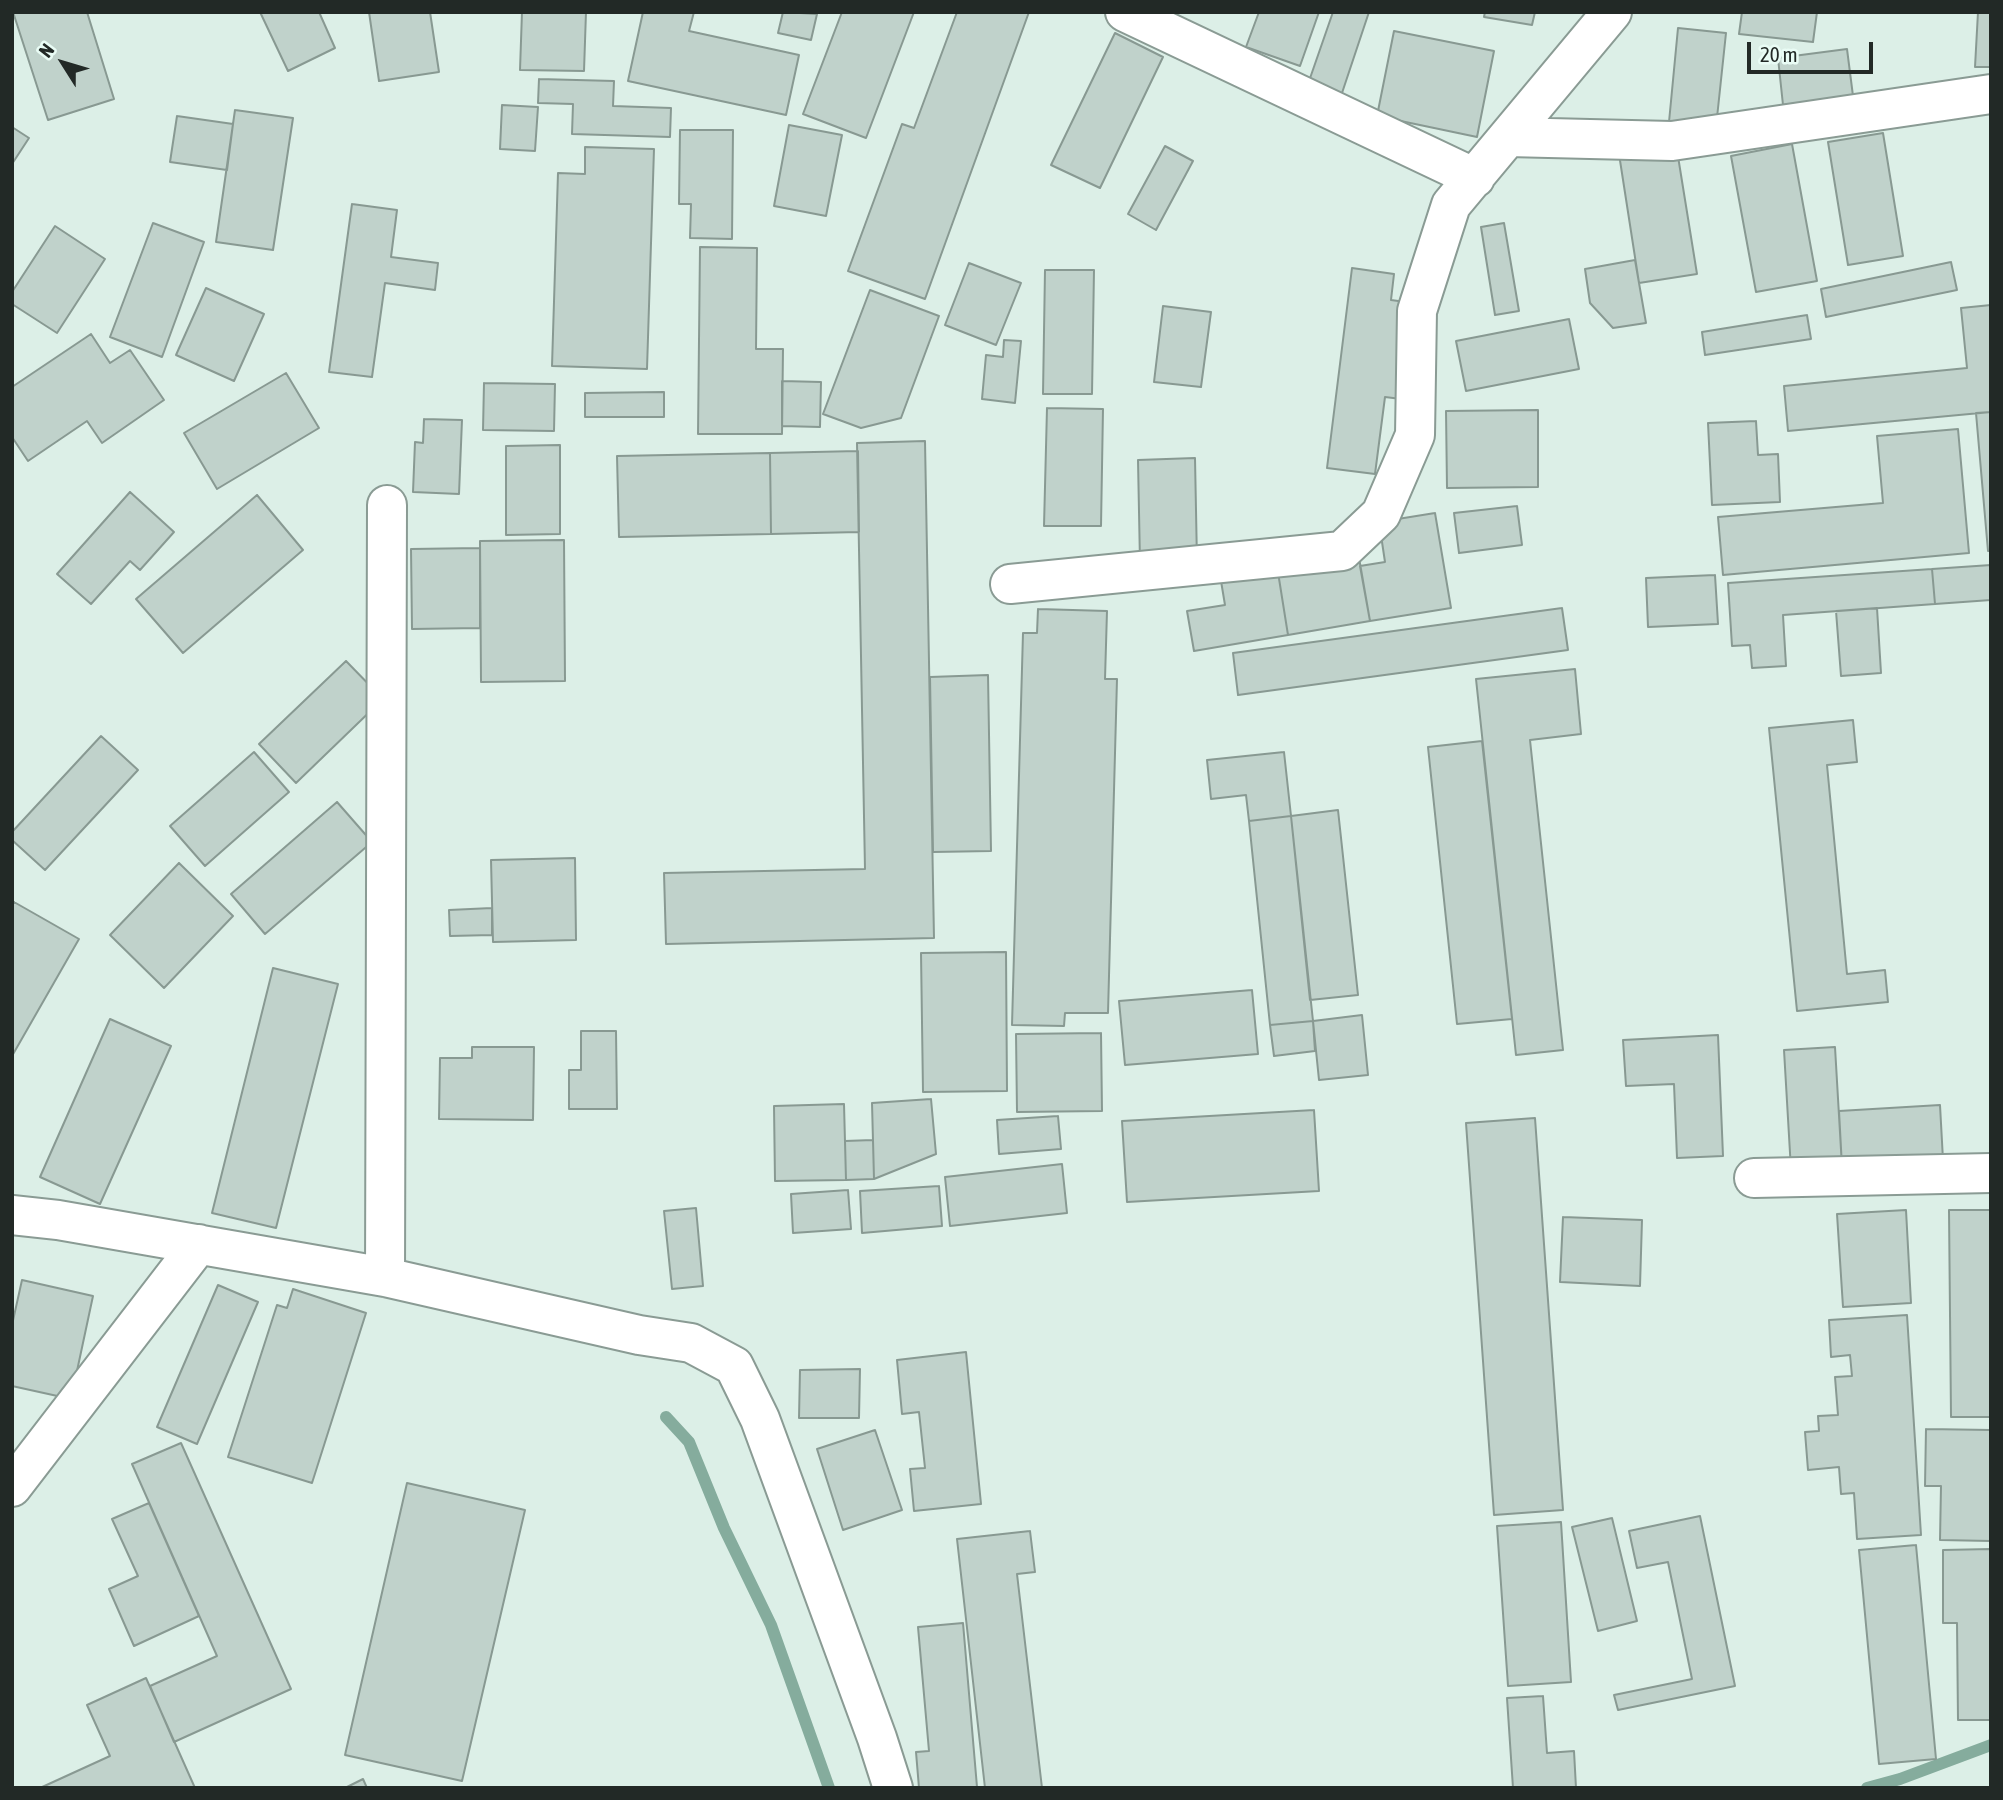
<!DOCTYPE html>
<style>
body{margin:0}
#map{position:relative;width:2003px;height:1800px;overflow:hidden;background:#dcefe7;font-family:"Asap Condensed",sans-serif}
canvas{display:block}
.frame{position:absolute;inset:0;border:14px solid #222926;pointer-events:none}
.north{position:absolute;left:28px;top:28px;width:70px;height:70px;-webkit-text-stroke:5px #e9fcf5;paint-order:stroke;rotate:307deg;font-size:19px;font-weight:700;line-height:28px;text-align:center;color:#222926}
.north::after{content:'';display:block;margin:auto;width:24px;height:32px;background:#222926;clip-path:polygon(50% 0,100% 100%,50% 72%,0 100%)}
.scale{position:absolute;left:1747px;top:42px;width:126px;height:32px;box-sizing:border-box;border:4px solid #222926;border-top:0;padding-left:9px;font-size:21px;line-height:24px;white-space:nowrap;color:#222926;-webkit-text-stroke:5px #e9fcf5;paint-order:stroke}
</style>
<div id="map">
<canvas width="2003" height="1800"></canvas>
<div class="frame"></div>
<div class="north">N</div>
<div class="scale">20 m</div>
</div>
<script>
const c = document.querySelector('canvas').getContext('2d');
c.lineJoin = 'round';
function toPath(rows) {
  const path = new Path2D();
  for (const r of rows) {
    path.moveTo(r[0], r[1]);
    for (let i = 2; i < r.length; i += 2) path.lineTo(r[i], r[i + 1]);
  }
  return path;
}
function strokePath(path, color, width, dash) {
  c.strokeStyle = color;
  c.lineWidth = width;
  c.lineCap = dash ? 'butt' : 'round';
  c.setLineDash(dash || []);
  c.stroke(path);
}
function paint(path, color) {
  c.fillStyle = color;
  c.fill(path, 'evenodd');
}
strokePath(toPath([
 [666,1417,689,1442,724,1528,771,1625,829,1788],
 [1867,1788,1900,1779,1991,1745]
]), '#85ac9d', 12);
const building = toPath([
 [13,12,87,12,114,99,48,120,13,12],
 [260,12,319,12,335,48,288,71,260,12],
 [369,12,430,12,439,72,379,81,369,12],
 [522,12,586,12,584,71,520,70,522,12],
 [643,12,694,12,689,31,799,55,786,115,628,81,643,12],
 [783,12,817,14,811,40,778,33,783,12],
 [842,12,914,12,866,138,803,114,842,12],
 [957,12,1029,12,925,299,848,271,902,124,914,128,957,12],
 [1259,12,1319,12,1300,66,1246,47,1259,12],
 [1333,12,1369,12,1341,96,1308,84,1333,12],
 [1485,12,1535,12,1532,25,1484,17,1485,12],
 [1742,12,1817,12,1813,42,1739,34,1742,12],
 [1978,12,1991,12,1991,67,1975,67,1978,12],
 [1678,28,1726,33,1716,127,1669,122,1678,28],
 [1394,31,1494,51,1477,137,1377,116,1394,31],
 [1115,33,1163,57,1100,188,1051,165,1115,33],
 [1847,49,1853,96,1783,105,1778,58,1847,49],
 [539,79,614,81,613,106,671,108,670,137,572,134,573,104,538,103,539,79],
 [502,105,538,107,535,151,500,149,502,105],
 [235,110,293,118,273,250,216,242,235,110],
 [177,116,233,124,227,170,170,162,177,116],
 [789,125,842,135,826,216,774,206,789,125],
 [12,127,29,138,12,164,12,127],
 [680,130,733,130,732,239,690,238,691,204,679,204,680,130],
 [1883,133,1903,256,1848,265,1828,142,1883,133],
 [1676,144,1697,274,1639,283,1619,154,1676,144],
 [1792,144,1817,281,1756,292,1731,156,1792,144],
 [1165,146,1193,161,1156,230,1128,214,1165,146],
 [585,147,654,149,647,369,552,366,558,173,585,174,585,147],
 [352,204,397,210,391,257,438,263,435,290,385,283,372,377,329,372,352,204],
 [153,223,204,242,162,357,110,337,153,223],
 [1504,223,1519,311,1495,315,1481,227,1504,223],
 [55,226,105,259,57,333,12,304,12,292,55,226],
 [700,247,757,248,756,349,783,349,782,434,698,434,700,247],
 [1635,260,1646,323,1613,328,1590,303,1585,269,1635,260],
 [1951,262,1957,290,1826,317,1821,289,1951,262],
 [969,263,1021,283,996,345,945,325,969,263],
 [1352,268,1394,274,1391,300,1413,303,1401,399,1385,397,1375,474,1327,468,1352,268],
 [1045,270,1094,270,1092,394,1043,394,1045,270],
 [206,288,264,314,234,381,176,355,206,288],
 [870,290,939,316,901,418,861,428,823,414,870,290],
 [1991,305,1991,412,1788,431,1784,386,1967,368,1961,308,1991,305],
 [1163,306,1211,312,1201,387,1154,382,1163,306],
 [1807,315,1811,339,1705,355,1702,332,1807,315],
 [1569,319,1579,369,1466,391,1456,341,1569,319],
 [91,334,110,363,130,350,164,400,102,443,87,421,28,461,12,437,12,387,91,334],
 [1004,340,1021,341,1015,403,982,399,986,355,1003,357,1004,340],
 [286,373,319,428,217,489,184,433,286,373],
 [782,381,821,382,820,427,782,426,782,381],
 [484,383,555,384,554,431,483,430,484,383],
 [664,392,664,417,585,417,585,393,664,392],
 [1047,408,1103,409,1101,526,1044,526,1047,408],
 [1538,410,1538,487,1447,488,1446,411,1538,410],
 [1991,412,1991,551,1988,551,1976,413,1991,412],
 [424,419,462,420,459,494,413,492,415,442,423,443,424,419],
 [1756,421,1758,455,1778,454,1780,502,1712,505,1708,423,1756,421],
 [1958,429,1969,553,1723,575,1718,517,1883,503,1877,436,1958,429],
 [925,441,934,938,666,944,664,873,865,869,857,443,925,441],
 [560,445,560,534,506,535,506,446,560,445],
 [858,451,859,532,771,534,770,453,858,451],
 [770,453,771,534,619,537,617,456,770,453],
 [1195,458,1197,562,1140,563,1138,460,1195,458],
 [130,492,174,532,140,570,130,561,91,604,57,574,130,492],
 [257,495,303,550,183,653,136,599,257,495],
 [1517,506,1522,545,1459,553,1454,513,1517,506],
 [1435,513,1451,608,1370,621,1360,566,1385,562,1379,522,1435,513],
 [564,540,565,681,481,682,480,541,564,540],
 [480,548,480,628,412,629,411,549,480,548],
 [1358,552,1370,621,1288,635,1277,566,1358,552],
 [1991,565,1991,600,1935,604,1932,569,1991,565],
 [1277,566,1288,635,1194,651,1187,611,1225,605,1220,575,1277,566],
 [1932,569,1935,604,1783,615,1786,666,1752,668,1750,645,1732,646,1728,583,1932,569],
 [1715,575,1718,624,1648,627,1646,578,1715,575],
 [1562,608,1568,650,1238,695,1233,653,1562,608],
 [1877,608,1881,673,1841,676,1836,611,1877,608],
 [1038,609,1107,611,1105,679,1117,679,1108,1013,1065,1013,1064,1026,1012,1025,1023,633,1037,633,1038,609],
 [346,661,383,699,296,783,259,744,346,661],
 [1575,669,1581,734,1530,740,1563,1050,1516,1055,1476,679,1575,669],
 [988,675,991,851,933,852,930,677,988,675],
 [1853,720,1857,762,1827,765,1847,974,1885,970,1888,1002,1797,1011,1769,728,1853,720],
 [101,736,138,770,45,870,12,840,12,832,101,736],
 [1482,741,1512,1019,1457,1024,1428,747,1482,741],
 [254,752,289,792,205,866,170,826,254,752],
 [1284,752,1291,816,1249,821,1246,795,1211,799,1207,760,1284,752],
 [337,802,372,842,265,934,231,894,337,802],
 [1338,810,1358,995,1310,1000,1291,816,1338,810],
 [1291,816,1313,1021,1270,1025,1249,821,1291,816],
 [575,858,576,940,493,942,491,860,575,858],
 [179,863,233,916,164,988,110,935,179,863],
 [14,902,79,939,12,1056,12,906,14,902],
 [492,908,492,935,450,936,449,910,492,908],
 [1006,952,1007,1091,923,1092,921,953,1006,952],
 [273,968,338,984,276,1228,212,1213,273,968],
 [1252,990,1258,1054,1125,1065,1119,1001,1252,990],
 [1362,1015,1368,1075,1319,1080,1313,1021,1362,1015],
 [110,1019,171,1046,100,1204,40,1177,110,1019],
 [1313,1021,1315,1051,1274,1056,1270,1025,1313,1021],
 [581,1031,616,1031,617,1109,569,1109,569,1070,581,1070,581,1031],
 [1101,1033,1102,1111,1017,1112,1016,1034,1101,1033],
 [1718,1035,1723,1156,1677,1158,1674,1084,1626,1086,1623,1040,1718,1035],
 [472,1047,534,1047,533,1120,439,1119,440,1058,472,1058,472,1047],
 [1835,1047,1842,1167,1791,1170,1784,1050,1835,1047],
 [931,1099,936,1154,874,1179,872,1103,931,1099],
 [844,1104,846,1180,775,1181,774,1106,844,1104],
 [1940,1105,1943,1160,1842,1167,1839,1111,1940,1105],
 [1314,1110,1319,1191,1127,1202,1122,1121,1314,1110],
 [1058,1116,1061,1149,999,1154,997,1120,1058,1116],
 [1535,1118,1563,1510,1494,1515,1466,1123,1535,1118],
 [873,1140,874,1179,846,1180,845,1141,873,1140],
 [1062,1164,1067,1213,950,1226,945,1177,1062,1164],
 [939,1186,942,1226,862,1233,860,1191,939,1186],
 [848,1190,851,1229,793,1233,791,1194,848,1190],
 [696,1208,703,1286,672,1289,664,1211,696,1208],
 [1906,1210,1911,1303,1843,1307,1837,1214,1906,1210],
 [1949,1210,1991,1210,1991,1417,1951,1417,1949,1210],
 [1563,1217,1642,1220,1640,1286,1560,1282,1563,1217],
 [22,1280,93,1296,71,1399,12,1386,12,1325,22,1280],
 [218,1285,258,1302,197,1444,157,1427,218,1285],
 [293,1289,366,1313,312,1483,228,1457,277,1305,287,1308,293,1289],
 [1907,1315,1921,1535,1857,1539,1854,1493,1841,1494,1839,1467,1808,1470,1805,1432,1819,1431,1818,1416,1838,1415,1835,1377,1852,1376,1850,1355,1831,1357,1829,1320,1907,1315],
 [966,1352,981,1504,914,1511,910,1469,925,1468,919,1412,902,1414,897,1360,966,1352],
 [860,1369,859,1418,799,1418,800,1370,860,1369],
 [1926,1429,1991,1430,1991,1541,1940,1540,1941,1486,1925,1486,1926,1429],
 [875,1430,902,1510,843,1530,817,1449,875,1430],
 [181,1443,291,1689,174,1742,150,1686,217,1656,132,1464,181,1443],
 [407,1483,525,1510,462,1781,345,1755,407,1483],
 [149,1503,199,1616,134,1646,109,1589,138,1576,112,1519,149,1503],
 [1700,1516,1735,1686,1618,1710,1614,1695,1692,1679,1668,1562,1637,1568,1629,1531,1700,1516],
 [1612,1518,1637,1621,1598,1631,1572,1527,1612,1518],
 [1561,1522,1571,1682,1508,1686,1497,1526,1561,1522],
 [1030,1531,1035,1572,1017,1574,1042,1788,985,1788,957,1539,1030,1531],
 [1916,1545,1936,1759,1879,1764,1859,1550,1916,1545],
 [1991,1549,1991,1720,1958,1720,1957,1623,1943,1623,1943,1550,1991,1549],
 [963,1623,977,1787,919,1788,916,1752,929,1751,918,1627,963,1623],
 [146,1678,195,1788,40,1788,110,1756,87,1705,146,1678],
 [1543,1696,1547,1753,1574,1751,1576,1788,1513,1788,1507,1698,1543,1696],
 [363,1779,367,1788,345,1788,363,1779]
]);
paint(building, '#c0d2cb');
strokePath(building, '#889992', 2);
const minor = toPath([
 [1125,12,1475,178],
 [1508,137,1672,141,1991,94],
 [1010,584,1342,551,1381,514,1415,435,1417,311,1451,205,1612,12],
 [1754,1178,1991,1173],
 [12,1215,58,1220,385,1277,639,1335,691,1343,734,1366,760,1419,877,1738,893,1788],
 [385,1277,387,505],
 [12,1487,199,1244]
]);
strokePath(minor, '#8a9b94', 42);
strokePath(minor, '#fff', 38);
</script>
